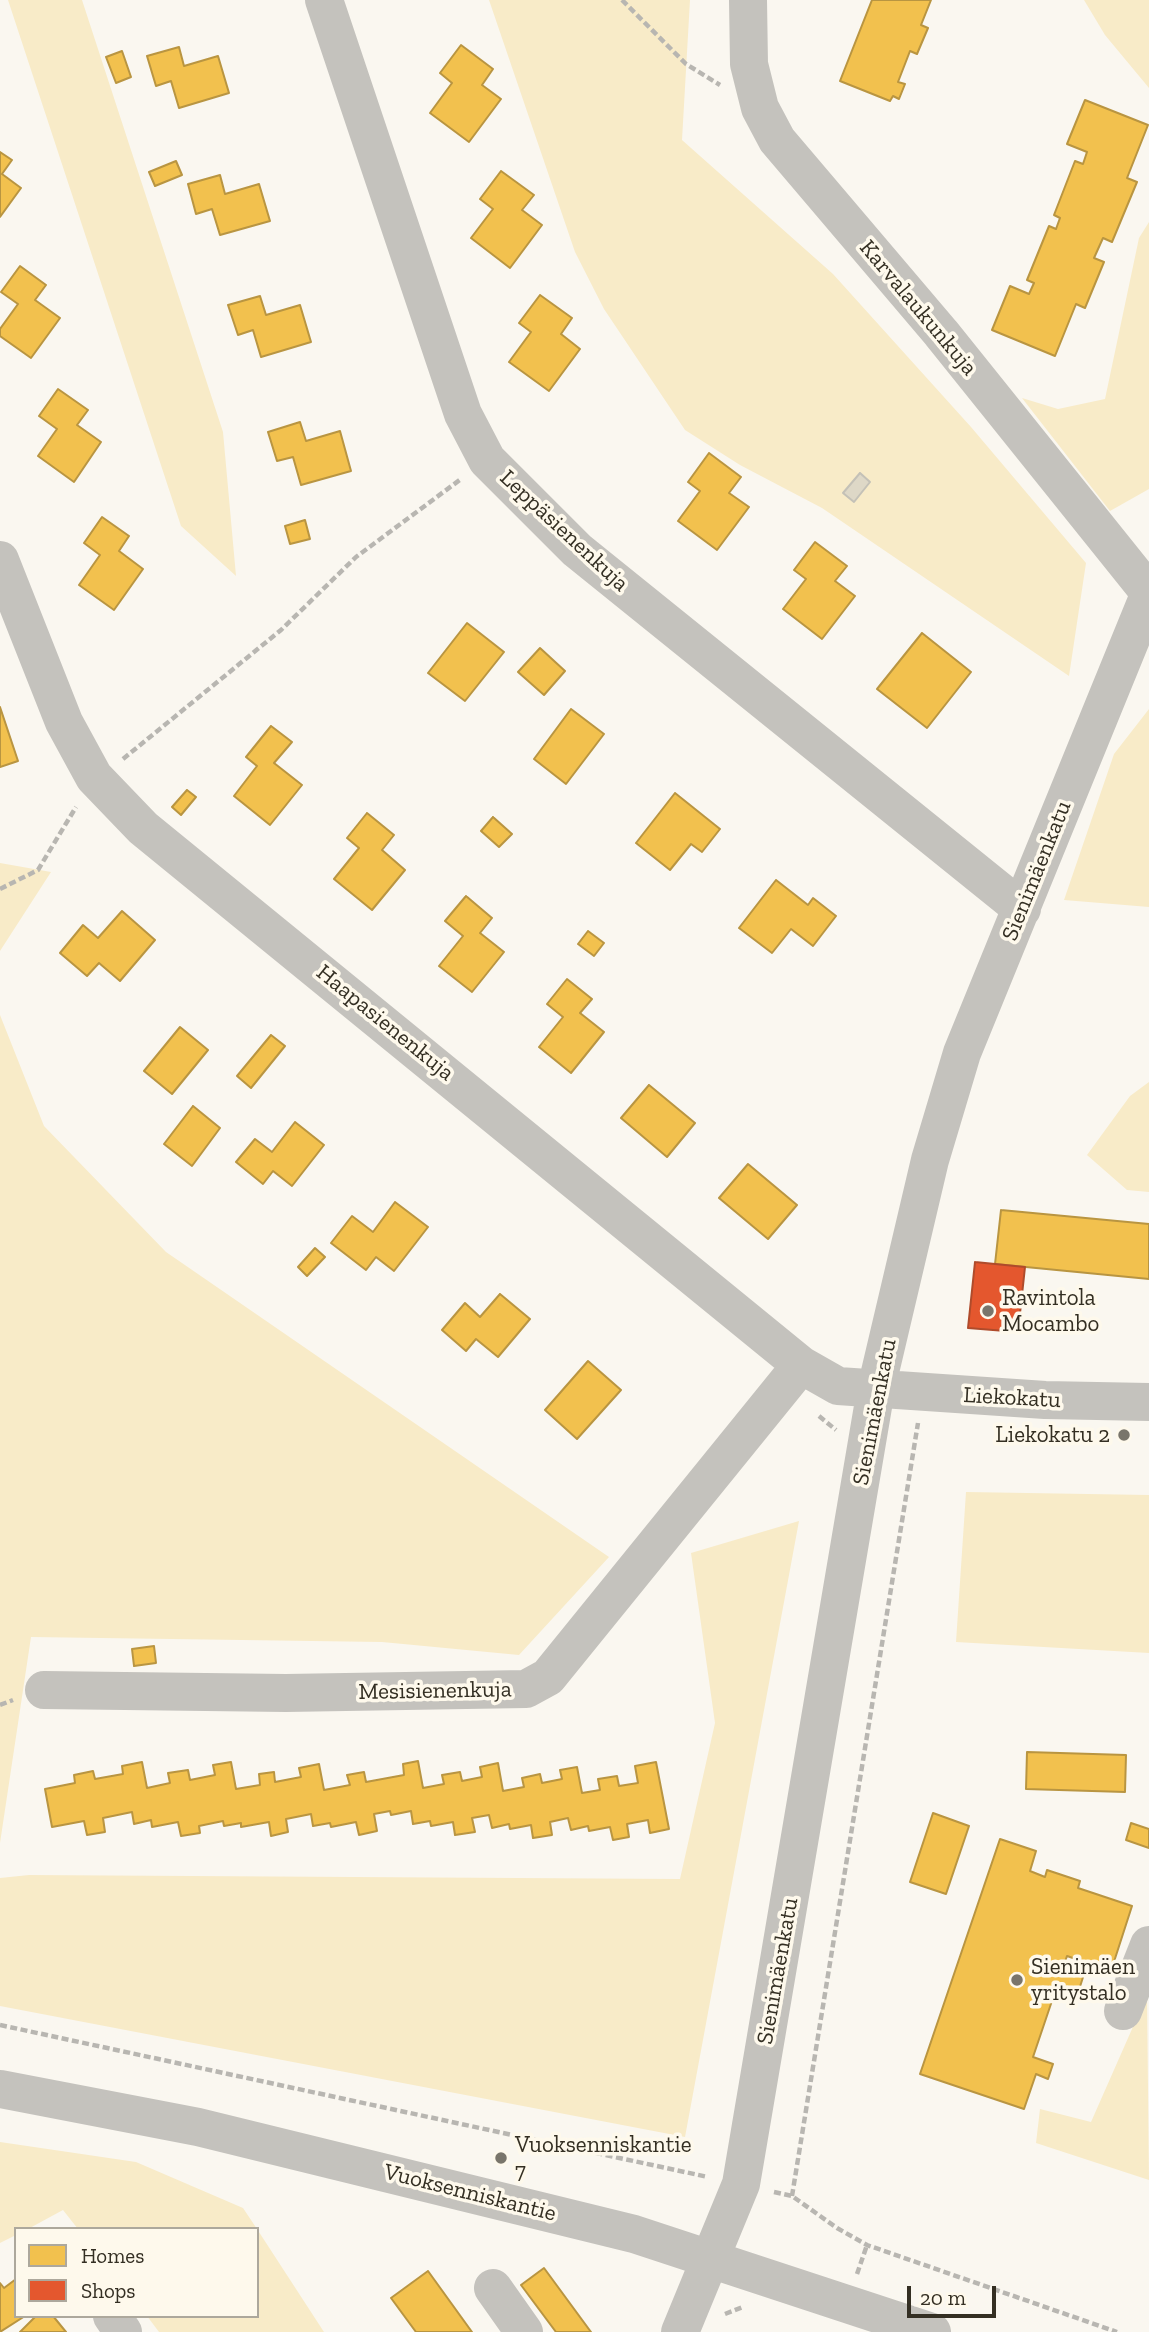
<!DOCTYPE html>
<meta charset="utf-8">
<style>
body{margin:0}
#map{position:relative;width:1149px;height:2332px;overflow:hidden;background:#faf7f0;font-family:"Zilla Slab",serif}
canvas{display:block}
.legend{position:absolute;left:14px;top:2227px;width:245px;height:91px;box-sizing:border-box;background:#fef9ec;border:2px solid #ada89c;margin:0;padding:9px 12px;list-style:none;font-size:21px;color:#342f23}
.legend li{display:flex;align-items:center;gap:14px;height:35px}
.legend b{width:35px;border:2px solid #ada89c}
.scale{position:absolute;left:907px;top:2286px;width:89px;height:32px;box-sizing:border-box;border:4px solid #342f23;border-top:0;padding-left:9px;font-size:21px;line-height:24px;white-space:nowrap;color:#342f23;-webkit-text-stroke:5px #fef9ec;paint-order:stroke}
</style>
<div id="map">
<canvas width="1149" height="2332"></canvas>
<ul class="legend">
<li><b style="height:19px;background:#f2c14e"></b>Homes</li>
<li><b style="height:19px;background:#e4572e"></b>Shops</li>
</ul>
<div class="scale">20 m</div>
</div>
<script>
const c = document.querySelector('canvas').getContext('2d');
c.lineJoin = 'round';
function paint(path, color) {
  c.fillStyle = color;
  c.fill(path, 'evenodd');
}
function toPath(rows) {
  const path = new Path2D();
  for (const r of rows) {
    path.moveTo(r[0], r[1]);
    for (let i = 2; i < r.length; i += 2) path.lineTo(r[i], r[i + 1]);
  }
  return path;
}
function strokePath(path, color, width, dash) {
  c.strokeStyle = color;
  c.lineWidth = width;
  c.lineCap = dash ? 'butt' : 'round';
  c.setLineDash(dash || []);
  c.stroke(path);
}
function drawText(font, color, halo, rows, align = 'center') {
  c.font = font + ' "Zilla Slab",serif';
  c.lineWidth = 7;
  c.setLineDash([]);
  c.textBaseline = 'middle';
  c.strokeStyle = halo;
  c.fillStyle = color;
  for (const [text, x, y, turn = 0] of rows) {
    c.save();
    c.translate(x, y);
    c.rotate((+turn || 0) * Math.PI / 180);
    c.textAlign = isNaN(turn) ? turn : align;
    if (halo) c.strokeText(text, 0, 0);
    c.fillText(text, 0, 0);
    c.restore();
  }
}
paint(toPath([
 [8,0,82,0,223,432,236,576,181,526],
 [489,0,690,0,682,140,833,274,971,427,1086,563,1069,676,822,508,740,465,685,430,604,309,575,252],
 [1084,0,1149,0,1149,88,1105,35],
 [1149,222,1149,489,1110,511,1022,398,1058,409,1105,399,1139,238],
 [1149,709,1149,907,1064,900,1114,754],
 [0,863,51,872,0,951],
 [0,1015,44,1126,166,1252,609,1557,519,1655,382,1642,31,1637,0,1843],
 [1149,1082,1149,1192,1127,1190,1087,1155,1130,1096],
 [966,1492,1149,1495,1149,1653,956,1642],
 [799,1521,685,2137,0,2006,0,1878,29,1875,680,1879,715,1723,691,1553],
 [1147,1995,1149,2180,1036,2143,1040,2109,1091,2122],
 [0,2142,136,2162,243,2208,257,2229,78,2229,63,2210,28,2229,16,2229,16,2235,0,2243],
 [257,2229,324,2332,159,2332,147,2316,257,2316]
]), '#f8ebc8');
const homes = toPath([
 [872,0,931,0,921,25,928,28,917,54,910,51,898,82,905,84,899,99,893,96,890,101,840,81,872,0],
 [461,45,493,69,482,85,501,99,469,142,430,113,452,83,440,73,461,45],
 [179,47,184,66,218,56,229,93,179,108,171,81,156,86,147,56,179,47],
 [122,51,131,77,116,83,106,57,122,51],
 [1085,100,1148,125,1127,178,1137,182,1112,242,1103,238,1094,258,1104,262,1085,308,1076,304,1055,356,992,330,1010,286,1029,294,1034,283,1027,280,1049,226,1056,229,1060,218,1054,215,1075,161,1083,164,1087,152,1067,144,1085,100],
 [0,152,12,160,2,174,21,188,0,217,0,152],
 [176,161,182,175,155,186,149,172,176,161],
 [501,171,534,195,522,210,542,225,510,268,471,238,493,209,480,199,501,171],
 [220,175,225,194,259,184,270,221,220,235,212,209,196,214,188,184,220,175],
 [20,266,46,285,35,300,60,318,31,358,0,336,0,329,18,304,1,292,20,266],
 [540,295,572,318,561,334,580,349,549,391,509,362,531,332,519,323,540,295],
 [260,296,266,315,300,305,311,342,261,357,253,330,238,335,228,305,260,296],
 [58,389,88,410,77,425,101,442,74,482,38,456,57,429,39,416,58,389],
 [300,422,306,441,340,431,351,471,301,485,293,457,277,461,268,432,300,422],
 [709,453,741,477,729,493,749,507,717,550,678,521,700,491,688,482,709,453],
 [102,517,129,536,119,551,143,569,114,610,79,585,100,555,84,543,102,517],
 [305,520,310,539,290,544,285,526,305,520],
 [815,542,847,566,835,581,855,596,822,639,783,609,806,579,794,570,815,542],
 [467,623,504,652,465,701,428,673,467,623],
 [922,633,971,672,927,728,877,689,922,633],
 [540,648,565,671,544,695,518,672,540,648],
 [0,707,18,761,0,767,0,707],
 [571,709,604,734,566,784,534,759,571,709],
 [271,726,292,742,274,763,302,785,270,825,234,796,257,766,246,757,271,726],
 [187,790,196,797,181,815,172,807,187,790],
 [675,793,720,829,702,852,691,844,670,870,636,843,675,793],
 [367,813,394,835,382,850,405,870,372,910,334,879,359,848,347,838,367,813],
 [493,817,512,834,499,847,481,831,493,817],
 [776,880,808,905,813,898,836,916,813,946,791,929,772,953,739,928,776,880],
 [466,896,492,918,480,933,504,952,472,992,439,966,463,936,445,921,466,896],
 [122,911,155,940,120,981,99,963,87,976,60,953,83,925,98,938,122,911],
 [588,931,604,943,594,956,578,944,588,931],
 [567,979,592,999,580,1013,604,1032,571,1073,539,1047,563,1017,547,1004,567,979],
 [180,1027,208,1050,172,1094,144,1071,180,1027],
 [271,1035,285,1046,251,1088,237,1076,271,1035],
 [649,1085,695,1123,667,1157,621,1118,649,1085],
 [193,1106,220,1128,192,1166,164,1144,193,1106],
 [295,1122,324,1145,292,1186,273,1171,263,1184,236,1162,255,1139,272,1152,295,1122],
 [748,1164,797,1205,768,1239,719,1198,748,1164],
 [395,1202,428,1227,394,1271,376,1257,366,1270,331,1243,352,1216,373,1232,395,1202],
 [1001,1210,1149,1224,1149,1279,995,1264,1001,1210],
 [315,1248,325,1257,307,1276,298,1267,315,1248],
 [500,1294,530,1319,498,1357,476,1339,466,1351,442,1330,465,1303,480,1317,500,1294],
 [588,1361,621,1390,577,1439,545,1410,588,1361],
 [154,1646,156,1663,134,1666,132,1649,154,1646],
 [1027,1752,1126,1755,1125,1792,1026,1789,1027,1752],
 [418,1761,423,1788,444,1784,442,1775,460,1772,462,1781,482,1777,480,1767,498,1763,503,1791,524,1787,522,1778,540,1774,542,1783,562,1779,560,1770,577,1767,582,1793,600,1790,598,1779,617,1776,619,1786,638,1783,635,1766,656,1762,669,1829,650,1833,648,1820,627,1824,629,1837,613,1840,610,1827,589,1831,588,1826,571,1830,568,1818,550,1822,552,1835,533,1838,531,1825,510,1829,509,1824,492,1828,489,1815,472,1818,475,1832,455,1835,453,1822,431,1826,430,1821,413,1824,411,1811,391,1815,390,1811,374,1814,377,1831,359,1835,356,1822,331,1827,330,1823,313,1826,311,1814,286,1819,288,1832,271,1836,269,1822,241,1827,241,1823,224,1826,223,1821,199,1826,200,1833,181,1836,178,1822,152,1827,151,1820,134,1824,132,1812,103,1818,105,1832,87,1835,84,1821,52,1827,45,1789,75,1783,74,1775,93,1771,95,1779,123,1774,122,1766,142,1762,147,1788,170,1783,168,1773,188,1770,190,1780,215,1775,213,1765,231,1762,236,1789,260,1785,259,1774,274,1772,275,1782,301,1777,299,1768,319,1764,324,1790,350,1785,347,1775,364,1772,366,1782,404,1775,403,1764,418,1761],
 [933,1813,969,1826,946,1894,910,1882,933,1813],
 [1131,1823,1149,1829,1149,1848,1126,1840,1131,1823],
 [1000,1839,1036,1851,1030,1871,1045,1877,1047,1870,1080,1881,1078,1888,1132,1906,1111,1971,1067,1956,1063,1967,1084,1974,1078,1993,1057,1986,1033,2057,1053,2064,1048,2079,1036,2074,1024,2109,920,2074,1000,1839],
 [544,2268,591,2332,556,2332,521,2285,544,2268],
 [428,2271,472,2332,416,2332,391,2298,428,2271],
 [16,2279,16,2316,25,2316,0,2332,0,2283,4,2288,16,2279],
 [36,2316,53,2316,66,2332,20,2332,36,2316]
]);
paint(homes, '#f2c14e');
strokePath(homes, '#b99541', 2);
const shops = toPath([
 [975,1262,1025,1267,1018,1332,968,1328,975,1262]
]);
paint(shops, '#e4572e');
strokePath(shops, '#af4b2b', 2);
const building = toPath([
 [860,473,870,482,854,502,843,493,860,473]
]);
paint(building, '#ded8c7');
strokePath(building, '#c4c1b7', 2);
strokePath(toPath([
 [622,0,686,64,720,85],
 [123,759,281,630,356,557,461,479],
 [0,889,38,870,76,807],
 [819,1416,836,1430],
 [0,1705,13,1700],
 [0,2025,708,2177],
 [774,2192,792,2196,837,2228,867,2245,1117,2332],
 [792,2196,918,1423],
 [857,2274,867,2245],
 [725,2314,743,2307]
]), '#b8b6b1', 4.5, [7, 3.5]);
strokePath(toPath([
 [324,0,463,414,487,460,577,550,1022,909],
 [748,0,749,64,760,108,777,140,941,333,1149,592],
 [0,560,64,722,94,777,143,828,801,1365,838,1386,1045,1400,1149,1402],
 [44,1690,286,1693,526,1689,548,1677,801,1365],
 [1123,2011,1149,1945],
 [0,2089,198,2127,634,2234,932,2332],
 [493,2288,524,2332],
 [112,2316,123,2332],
 [680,2332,741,2184,876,1389,930,1160,962,1053,1149,595]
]), '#c4c2bd', 38);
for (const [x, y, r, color] of [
 [988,1311,7,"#79756b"],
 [1124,1435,7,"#79756b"],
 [1017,1980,7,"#79756b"],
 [501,2158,7,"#79756b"]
]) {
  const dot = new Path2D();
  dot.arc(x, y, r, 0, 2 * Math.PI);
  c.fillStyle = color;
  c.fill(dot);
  strokePath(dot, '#fef9ec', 2.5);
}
drawText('23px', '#342f23', '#fef9ec', [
 ["Karvalaukunkuja",918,308,50],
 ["Leppäsienenkuja",564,531,43],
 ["Sienimäenkatu",1037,871,-68],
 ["Haapasienenkuja",385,1023,39],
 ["Liekokatu",1012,1398,3],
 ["Sienimäenkatu",875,1412,-79],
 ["Mesisienenkuja",435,1691,-1],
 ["Sienimäenkatu",778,1971,-80],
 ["Vuoksenniskantie",470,2193,14]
]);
drawText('23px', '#342f23', '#fef9ec', [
 ["Ravintola",1002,1298],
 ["Mocambo",1002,1324],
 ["Liekokatu 2",1110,1435,"right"],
 ["Sienimäen",1031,1967],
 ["yritystalo",1031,1993],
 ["Vuoksenniskantie",515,2145],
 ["7",515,2171]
], 'left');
</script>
